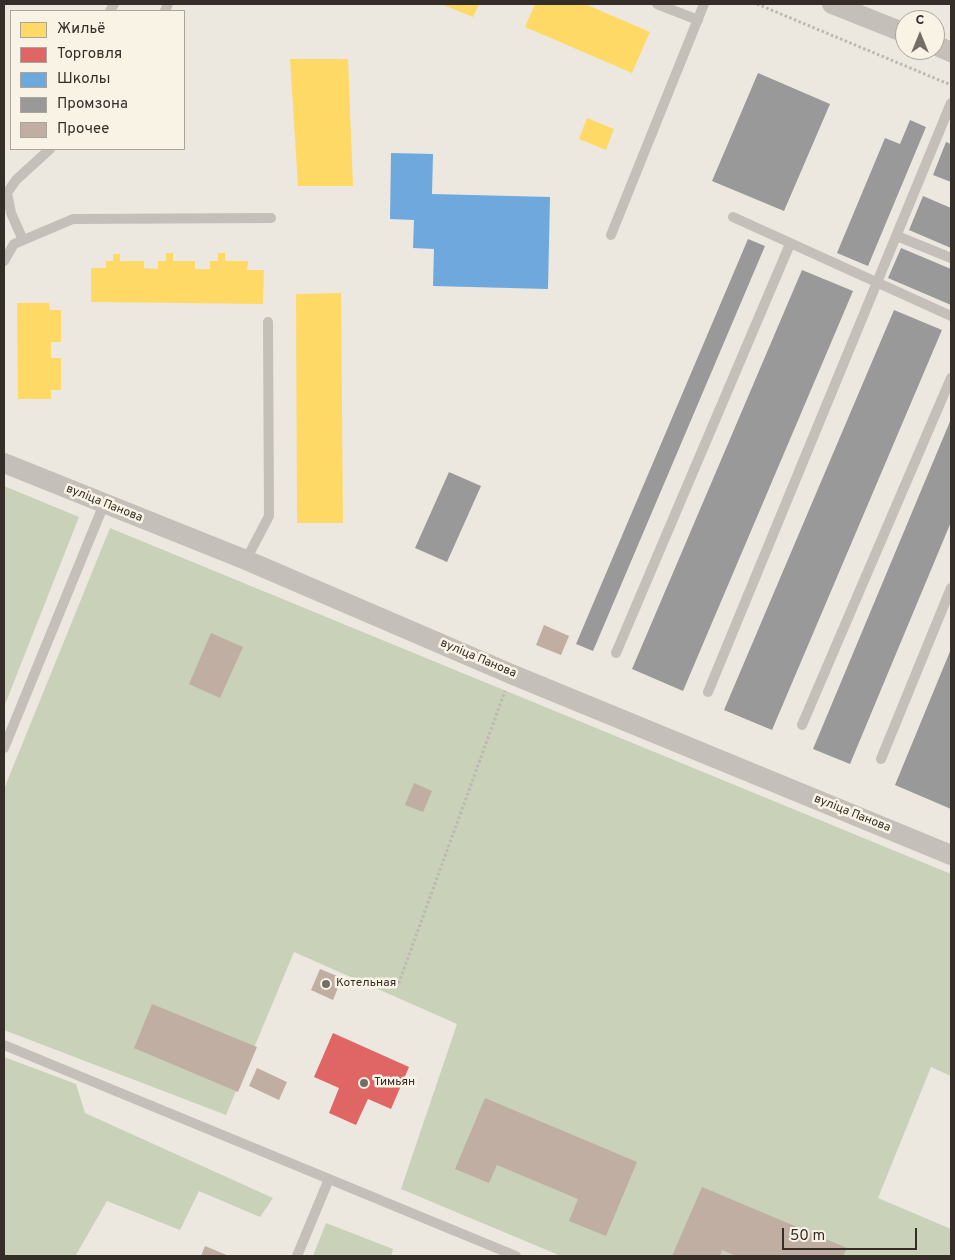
<!DOCTYPE html>
<meta charset="utf-8">
<style>
body{margin:0}
#map{position:relative;width:955px;height:1260px;overflow:hidden;background:#ece8df;font-family:Overpass,sans-serif}
canvas{display:block}
.frame{position:absolute;inset:0;border:5px solid #352d27;pointer-events:none}
.legend{position:absolute;left:10px;top:10px;width:175px;height:140px;box-sizing:border-box;background:#f9f3e6;border:1px solid #aba49a;margin:0;padding:6px 9px;list-style:none;font-size:15px;color:#352d27}
.legend li{display:flex;align-items:center;gap:10px;height:25px}
.legend b{width:25px;border:1px solid #aba49a}
.north{position:absolute;left:895px;top:10px;width:50px;height:50px;box-sizing:border-box;background:#f9f3e6;border:1px solid #aba49a;border-radius:50%;rotate:0deg;font-size:14px;font-weight:700;line-height:20px;text-align:center;color:#352d27}
.north::after{content:'';display:block;margin:auto;width:18px;height:22px;background:#756e67;clip-path:polygon(50% 0,100% 100%,50% 72%,0 100%)}
.scale{position:absolute;left:782px;top:1228px;width:135px;height:22px;box-sizing:border-box;border:2px solid #352d27;border-top:0;padding-left:6px;font-size:15px;line-height:18px;white-space:nowrap;color:#352d27;-webkit-text-stroke:4px #f9f3e6;paint-order:stroke}
</style>
<div id="map">
<canvas width="955" height="1260"></canvas>
<div class="frame"></div>
<ul class="legend">
<li><b style="height:14px;background:#ffd966"></b>Жильё</li>
<li><b style="height:14px;background:#e06666"></b>Торговля</li>
<li><b style="height:14px;background:#6fa8dc"></b>Школы</li>
<li><b style="height:14px;background:#999"></b>Промзона</li>
<li><b style="height:14px;background:#bfaea1"></b>Прочее</li>
</ul>
<div class="north">С</div>
<div class="scale">50 m</div>
</div>
<script>
const c = document.querySelector('canvas').getContext('2d');
c.lineJoin = 'round';
function paint(path, color) {
  c.fillStyle = color;
  c.fill(path, 'evenodd');
}
function toPath(rows) {
  const path = new Path2D();
  for (const r of rows) {
    path.moveTo(r[0], r[1]);
    for (let i = 2; i < r.length; i += 2) path.lineTo(r[i], r[i + 1]);
  }
  return path;
}
function strokePath(path, color, width, dash) {
  c.strokeStyle = color;
  c.lineWidth = width;
  c.lineCap = dash ? 'butt' : 'round';
  c.setLineDash(dash || []);
  c.stroke(path);
}
function drawText(font, color, halo, rows, align = 'center') {
  c.font = font + ' Overpass,sans-serif';
  c.lineWidth = 5;
  c.setLineDash([]);
  c.textBaseline = 'middle';
  c.strokeStyle = halo;
  c.fillStyle = color;
  for (const [text, x, y, turn = 0] of rows) {
    c.save();
    c.translate(x, y);
    c.rotate((+turn || 0) * Math.PI / 180);
    c.textAlign = isNaN(turn) ? turn : align;
    if (halo) c.strokeText(text, 0, 0);
    c.fillText(text, 0, 0);
    c.restore();
  }
}
paint(toPath([
 [4,486,79,517,4,707],
 [110,528,951,874,951,1076,931,1067,878,1198,951,1229,951,1256,561,1256,401,1189,457,1024,294,952,226,1115,4,1030,4,789],
 [4,1057,76,1084,85,1113,273,1198,260,1217,199,1191,180,1230,107,1201,76,1255,77,1256,4,1256],
 [326,1223,393,1249,391,1256,313,1256]
]), '#c9d1b9');
paint(toPath([
 [441,4,479,4,473,17],
 [535,4,585,4,650,32,632,73,525,27],
 [290,59,348,59,353,186,298,186],
 [587,118,614,129,606,150,579,139],
 [166,253,173,253,173,261,195,261,195,269,210,269,210,261,218,261,218,253,225,253,225,261,248,261,247,270,264,270,263,304,91,302,91,268,106,268,106,261,113,261,113,254,120,254,120,261,144,261,144,268,158,269,158,261,166,261],
 [341,293,343,523,297,523,296,294],
 [17,303,49,303,50,310,61,310,61,342,51,342,51,358,61,358,61,390,51,390,51,399,18,399]
]), '#ffd966');
paint(toPath([
 [333,1033,409,1067,391,1109,368,1099,356,1125,329,1113,339,1088,314,1077]
]), '#e06666');
paint(toPath([
 [391,153,433,154,432,194,550,197,548,289,433,286,434,249,413,248,414,220,390,219]
]), '#6fa8dc');
paint(toPath([
 [758,73,830,104,784,211,712,181],
 [910,120,926,127,868,266,837,253,885,138,900,144],
 [946,142,951,144,951,182,933,175],
 [923,196,951,208,951,248,909,230],
 [748,239,765,246,593,651,576,644],
 [901,248,951,269,951,305,888,278],
 [802,270,853,291,683,691,632,669],
 [894,310,942,330,772,730,724,710],
 [951,419,951,522,850,764,813,749],
 [449,472,481,486,447,562,415,548],
 [951,649,951,809,895,785]
]), '#999');
paint(toPath([
 [544,625,569,636,561,655,536,645],
 [211,633,243,647,220,698,189,684],
 [414,783,432,791,423,812,405,805],
 [320,969,342,978,333,1000,311,990],
 [152,1004,257,1047,238,1092,134,1048],
 [257,1068,287,1082,279,1100,249,1086],
 [485,1098,637,1162,606,1236,569,1221,578,1199,497,1165,489,1183,455,1169],
 [702,1187,847,1248,843,1256,736,1256,722,1250,720,1256,672,1256],
 [205,1246,229,1256,201,1256]
]), '#bfaea1');
strokePath(toPath([
 [757,4,951,85],
 [397,988,505,691]
]), '#bdb8b0', 3, [2.5, 2.5]);
strokePath(toPath([
 [657,4,698,20],
 [110,11,114,4],
 [165,11,168,4],
 [733,217,951,316],
 [611,235,704,4],
 [897,236,951,258],
 [23,240,11,213,7,193,16,180,50,149],
 [4,261,14,244,73,219,271,218],
 [246,560,269,516,268,322],
 [616,653,790,244],
 [708,692,951,103],
 [802,725,951,378],
 [4,748,104,504],
 [881,759,951,588],
 [4,1045,516,1256],
 [297,1256,329,1179]
]), '#c4bfb8', 10);
strokePath(toPath([
 [832,4,905,33],
 [935,45,951,52],
 [4,463,246,560,511,674,951,855]
]), '#c4bfb8', 20);
for (const [x, y, r, color] of [
 [326,984,5,"#756e67"],
 [364,1083,5,"#756e67"]
]) {
  const dot = new Path2D();
  dot.arc(x, y, r, 0, 2 * Math.PI);
  c.fillStyle = color;
  c.fill(dot);
  strokePath(dot, '#f9f3e6', 2);
}
drawText('12px', '#352d27', '#f9f3e6', [
 ["вуліца Панова",104,504,22],
 ["вуліца Панова",478,659,23],
 ["вуліца Панова",852,814,22]
]);
drawText('12px', '#352d27', '#f9f3e6', [
 ["Котельная",336,984],
 ["Тимьян",374,1083]
], 'left');
</script>
